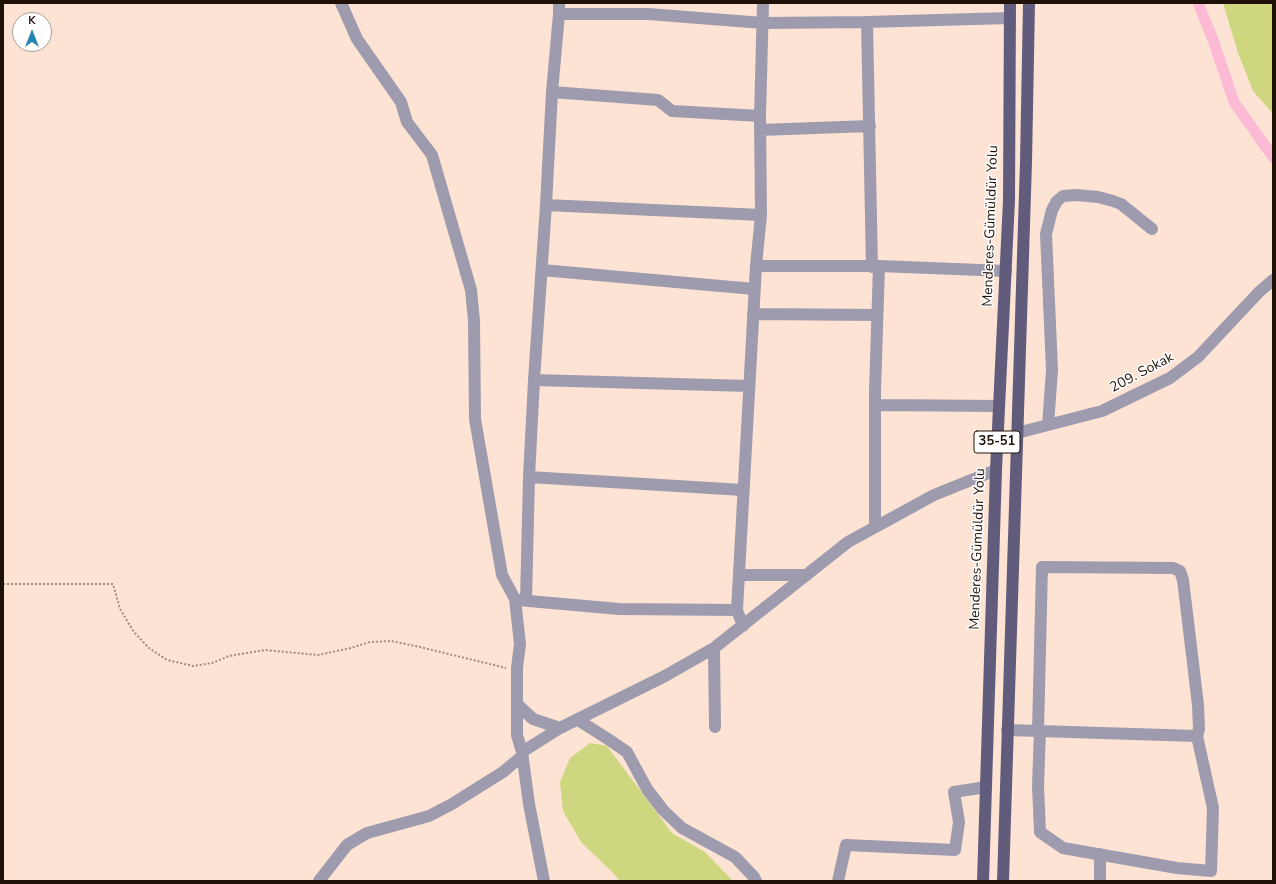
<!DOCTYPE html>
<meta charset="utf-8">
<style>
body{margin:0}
#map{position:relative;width:1276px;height:884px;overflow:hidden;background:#fde3d3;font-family:"Nunito Sans",sans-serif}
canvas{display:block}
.frame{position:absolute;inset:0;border:4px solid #201108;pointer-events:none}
.north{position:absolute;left:12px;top:12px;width:40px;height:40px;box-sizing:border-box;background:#fff;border:1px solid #a6a09c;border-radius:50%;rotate:0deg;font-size:11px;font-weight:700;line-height:16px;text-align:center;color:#201108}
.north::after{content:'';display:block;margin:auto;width:14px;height:18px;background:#2585b1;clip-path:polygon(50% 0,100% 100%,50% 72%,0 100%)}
</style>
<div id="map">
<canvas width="1276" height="884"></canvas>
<div class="frame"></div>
<div class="north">K</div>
</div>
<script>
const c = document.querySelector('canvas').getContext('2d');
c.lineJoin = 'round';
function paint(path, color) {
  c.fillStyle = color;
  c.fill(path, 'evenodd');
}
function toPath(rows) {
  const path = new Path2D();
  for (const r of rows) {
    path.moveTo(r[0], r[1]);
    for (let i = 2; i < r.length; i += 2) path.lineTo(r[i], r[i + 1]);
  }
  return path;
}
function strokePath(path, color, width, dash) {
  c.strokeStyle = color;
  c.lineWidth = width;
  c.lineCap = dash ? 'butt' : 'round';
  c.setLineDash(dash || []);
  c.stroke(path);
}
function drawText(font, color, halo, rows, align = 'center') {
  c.font = font + ' "Nunito Sans",sans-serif';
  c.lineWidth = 3;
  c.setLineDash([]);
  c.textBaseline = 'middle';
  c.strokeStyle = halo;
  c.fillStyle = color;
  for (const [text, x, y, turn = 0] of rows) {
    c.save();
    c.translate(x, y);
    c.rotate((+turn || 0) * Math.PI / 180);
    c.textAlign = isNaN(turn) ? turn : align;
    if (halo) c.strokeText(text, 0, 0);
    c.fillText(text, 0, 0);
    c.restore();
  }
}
paint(toPath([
 [1223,3,1273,3,1273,114,1253,91,1238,53],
 [590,743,607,746,672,833,705,852,733,881,620,881,613,873,581,842,563,811,560,782,570,758]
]), '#ced680');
strokePath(toPath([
 [1198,3,1213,40,1234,102,1273,157]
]), '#fcbad4', 11);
strokePath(toPath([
 [3,584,113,584,120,609,134,632,149,648,167,660,193,666,212,663,229,656,265,650,318,655,351,648,370,642,391,641,420,647,506,668]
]), '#a08b7e', 2, [2, 2]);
strokePath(toPath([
 [341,3,357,39,401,102,407,122,432,155,471,290,474,321,475,419,502,575,515,599,520,644,517,668,517,704,533,719,560,728],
 [763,3,760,116,761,215,756,266,879,266,1006,271],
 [559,14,648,14,763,23,867,22,1010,18],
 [867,22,872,267],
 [552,92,658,100,672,111,760,116],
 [760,130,870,126],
 [546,205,761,215],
 [542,270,754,289],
 [753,314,877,315],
 [534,380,749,386],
 [876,405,999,406],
 [1048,425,1052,370,1046,234,1052,210,1057,201,1063,196,1076,195,1098,197,1113,201,1121,204,1152,229],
 [1017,433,1102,411,1170,378,1198,357,1259,292,1273,280],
 [529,477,743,490],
 [875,527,875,391,879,266],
 [739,575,807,575],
 [518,600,619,609,737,610],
 [526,600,529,477,534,380,546,205,552,92,559,14,559,3],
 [743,626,737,610,756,266],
 [714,648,715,727],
 [517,704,517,735,522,752],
 [578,720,608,739,627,752,647,789,663,810,682,828,735,857,754,877,756,881],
 [1007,730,1197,736,1213,808,1211,871,1177,868,1063,848,1040,832,1038,786,1040,731],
 [1038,731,1042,567,1173,568,1180,571,1183,580,1198,705,1199,729,1197,736],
 [1100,854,1100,881],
 [319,881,347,845,367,833,429,816,452,804,503,772,522,756],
 [544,881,529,804,522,752,560,728,665,676,714,648,848,542,934,495,996,470],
 [838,881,846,845,955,850,959,822,954,792,986,787]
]), '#9e9bae', 12);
strokePath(toPath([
 [983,881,996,470,1009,200,1010,3],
 [1003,881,1026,162,1029,3]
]), '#625c7c', 12);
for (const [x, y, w] of [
 [997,442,46]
]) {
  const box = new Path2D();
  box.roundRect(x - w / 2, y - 11, w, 22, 3);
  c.fillStyle = '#fff';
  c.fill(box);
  strokePath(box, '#201108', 1);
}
drawText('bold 13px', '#201108', null, [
 ["35-51",997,442]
]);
drawText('14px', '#201108', '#fff', [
 ["Menderes-Gümüldür Yolu",991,226,-88],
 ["209. Sokak",1142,373,-28],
 ["Menderes-Gümüldür Yolu",978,549,-88]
]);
</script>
